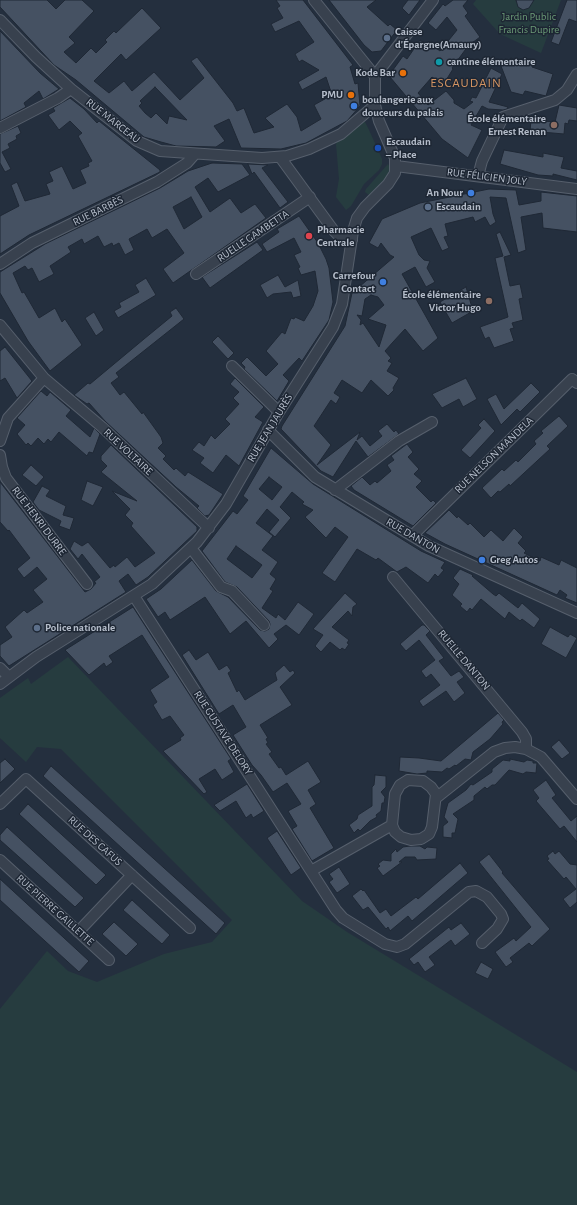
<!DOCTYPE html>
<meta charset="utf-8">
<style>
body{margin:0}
canvas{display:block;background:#242f3e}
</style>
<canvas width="577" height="1205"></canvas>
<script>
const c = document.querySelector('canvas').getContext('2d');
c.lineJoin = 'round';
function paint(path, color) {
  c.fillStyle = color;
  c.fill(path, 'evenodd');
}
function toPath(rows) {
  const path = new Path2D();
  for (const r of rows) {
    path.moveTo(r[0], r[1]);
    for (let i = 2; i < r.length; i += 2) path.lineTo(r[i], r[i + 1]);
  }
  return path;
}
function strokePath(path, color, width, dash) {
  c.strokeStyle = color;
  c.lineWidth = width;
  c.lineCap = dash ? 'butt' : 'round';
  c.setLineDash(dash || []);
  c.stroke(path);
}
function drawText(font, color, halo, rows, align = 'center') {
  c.font = font + ' "Alegreya Sans",sans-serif';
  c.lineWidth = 3;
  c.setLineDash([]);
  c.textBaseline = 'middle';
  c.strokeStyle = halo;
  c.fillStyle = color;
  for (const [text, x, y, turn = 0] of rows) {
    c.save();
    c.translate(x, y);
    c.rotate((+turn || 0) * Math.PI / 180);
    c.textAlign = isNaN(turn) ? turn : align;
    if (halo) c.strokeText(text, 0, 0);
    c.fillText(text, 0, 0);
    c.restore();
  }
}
paint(toPath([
 [476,0,561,0,541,53,500,34,473,4],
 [363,122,365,122,369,130,382,159,382,164,379,170,364,184,351,206,346,210,336,197,339,179,336,144,339,139],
 [388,164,390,168,386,178,369,195,365,192,366,189],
 [68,657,302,901,347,932,577,1072,577,1205,0,1205,0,1009,47,951,68,971,97,982,164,954,212,942,232,920,61,749,37,747,26,762,0,738,0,698,28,678,31,684]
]), '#263c3f');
const building = toPath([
 [0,0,47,0,56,9,65,0,82,0,94,11,69,37,75,43,64,52,76,63,91,48,96,53,107,42,105,40,114,31,116,33,142,8,161,28,126,60,121,54,94,81,109,93,124,81,132,91,154,72,180,100,204,78,191,61,197,57,233,103,237,111,244,108,254,133,274,127,265,118,287,104,297,117,301,131,321,119,314,105,332,95,326,77,302,90,298,82,319,70,302,60,299,62,295,54,314,42,299,21,275,32,271,24,283,18,277,8,280,6,276,0,303,0,353,65,350,67,355,84,358,83,360,106,347,121,306,143,281,149,241,148,229,119,214,126,225,141,216,147,176,146,161,142,144,137,76,80,54,65,0,7,0,0],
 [155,87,187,120,169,116,167,124,156,113,151,118,145,113,139,106,142,103,140,101,155,87],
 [329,0,376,0,367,7,388,26,390,24,397,30,381,51,372,52,364,45,329,0],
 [408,0,420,0,409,15,402,8,408,0],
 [453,0,468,0,463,6,468,13,465,16,480,37,468,46,452,68,453,69,443,85,432,77,418,93,428,105,446,91,454,100,454,103,464,109,473,102,470,101,472,97,476,98,491,68,502,74,489,102,508,107,507,109,503,110,488,109,482,106,471,125,482,130,468,158,442,139,390,77,390,74,403,56,407,59,420,40,426,44,428,42,440,51,457,30,447,17,436,30,428,23,443,4,445,6,453,0],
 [516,0,534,0,529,8,523,10,518,7,516,0],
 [567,0,577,0,577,22,569,19,559,45,551,42,567,0],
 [0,31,40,73,59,89,43,99,39,91,24,103,26,107,0,121,0,31],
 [511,58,517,62,521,59,533,63,532,67,553,74,546,96,525,91,523,95,511,92,501,66,505,59,509,61,511,58],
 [70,98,84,109,97,123,99,121,160,170,160,172,29,235,0,254,0,216,19,206,11,185,17,182,25,201,50,194,46,184,53,181,49,172,62,166,73,189,86,183,80,170,89,166,88,163,92,161,78,136,82,133,70,121,59,130,48,115,55,111,53,108,70,98],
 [559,105,577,108,577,121,569,120,568,124,565,123,564,134,530,131,531,120,555,122,559,105],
 [18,126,21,133,16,136,17,139,8,144,10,148,2,152,11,169,5,172,0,163,0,134,18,126],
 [504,150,543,157,543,153,564,157,561,168,577,171,577,180,553,174,553,176,538,175,500,164,504,150],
 [212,163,242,164,250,175,218,192,208,178,195,187,210,212,230,198,241,213,255,204,266,218,173,283,163,269,184,253,167,229,152,238,147,229,129,239,134,250,125,255,119,243,113,246,112,243,104,247,98,236,84,244,82,239,68,247,71,252,50,266,54,274,39,282,32,268,28,270,25,266,13,273,22,293,24,292,39,318,55,308,62,322,65,319,82,345,50,371,28,341,0,293,0,272,45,244,160,188,188,171,212,163],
 [191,197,202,217,184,229,173,207,191,197],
 [248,164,268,165,262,168,288,202,280,208,254,172,252,174,248,164],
 [489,189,516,190,519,205,541,201,541,192,577,196,577,232,543,228,542,213,521,217,526,250,518,253,506,198,490,197,493,214,496,222,490,226,485,217,475,222,473,217,445,224,448,236,444,237,449,248,442,251,431,228,411,237,419,255,424,260,430,261,427,268,435,282,426,287,415,267,402,274,438,338,423,351,405,329,393,342,385,351,391,358,388,361,392,363,387,371,399,378,393,388,394,390,388,396,371,380,362,393,342,380,334,393,340,397,336,404,331,400,314,426,331,445,317,465,360,432,357,440,362,436,370,446,382,436,378,431,387,424,394,432,396,430,399,434,368,457,356,441,333,477,321,471,281,429,282,426,345,326,352,293,394,257,390,255,381,243,378,248,369,243,382,219,420,203,489,189],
 [371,295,378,297,384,305,368,319,386,325,379,347,363,323,360,325,361,320,357,315,362,316,365,299,371,295],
 [299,216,318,243,326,259,329,268,333,302,329,320,302,361,299,358,283,375,289,381,277,401,244,369,245,367,241,363,247,357,266,376,278,364,266,351,282,332,285,334,291,318,294,319,295,317,304,321,313,306,318,291,315,271,301,275,298,268,300,267,294,255,301,252,294,238,267,252,262,244,279,232,277,229,299,216],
 [500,232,511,255,504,257,510,286,520,284,523,298,519,299,523,320,512,323,514,328,510,329,514,341,494,348,489,337,485,339,480,327,508,317,495,258,503,256,496,234,500,232],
 [257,242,263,250,210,288,202,277,257,242],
 [278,275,285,287,298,280,301,296,293,298,291,292,273,294,267,298,260,285,278,275],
 [146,278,156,295,118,318,114,311,121,307,119,303,139,292,135,285,146,278],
 [466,287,473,311,452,323,440,302,466,287],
 [176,308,184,319,116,373,119,377,111,383,120,395,124,392,142,414,143,412,161,437,163,443,158,448,166,456,163,459,174,470,176,468,185,476,188,472,223,494,209,515,205,516,197,508,199,506,176,487,105,421,89,403,87,404,74,395,88,383,90,384,144,339,172,316,170,312,176,308],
 [94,312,104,330,96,336,85,318,94,312],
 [218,336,234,353,228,359,212,342,218,336],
 [5,347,32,381,17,398,5,378,0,381,0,351,5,347],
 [235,378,264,407,255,417,263,422,239,466,226,455,213,473,200,463,204,458,192,450,199,442,204,446,211,435,215,439,230,424,225,419,239,404,233,398,239,392,230,384,235,378],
 [466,378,477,399,463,407,459,399,442,408,432,394,466,378],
 [531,383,540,392,520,412,517,409,501,425,487,399,496,394,504,409,531,383],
 [41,391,47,396,50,392,71,410,66,416,90,437,94,428,100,434,93,453,89,452,87,456,59,432,51,442,48,439,44,444,38,438,31,446,28,443,26,445,17,434,25,425,17,418,41,391],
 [559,416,568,426,547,446,550,449,510,486,509,484,500,492,498,491,491,498,482,488,502,469,504,471,516,460,518,462,536,444,534,441,543,433,541,431,559,416],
 [484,419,495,431,470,458,461,450,481,428,478,425,484,419],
 [407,444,413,452,408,457,419,469,414,474,422,481,416,487,431,502,433,500,436,503,413,526,354,490,351,486,362,477,370,485,375,481,377,483,391,471,387,465,394,460,391,456,407,444],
 [111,445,197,527,197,531,148,577,136,585,128,574,119,581,126,592,9,666,0,656,0,645,12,637,5,627,24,610,27,613,43,602,33,590,47,579,37,567,24,578,17,569,30,558,9,530,8,531,0,522,0,482,85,592,91,589,96,583,94,582,100,577,82,554,78,559,70,549,74,541,82,546,88,542,110,568,114,565,115,567,127,557,135,567,155,553,131,526,133,523,125,515,130,509,112,491,137,501,101,472,107,466,101,460,101,456,111,445],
 [271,448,313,484,421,551,445,562,441,568,444,570,438,577,435,574,428,583,406,567,397,572,378,558,376,560,357,549,335,582,322,573,348,537,335,527,326,538,305,517,313,510,302,504,304,502,292,492,280,507,291,518,275,537,269,532,279,520,267,509,256,523,273,536,262,550,278,562,270,574,276,579,270,589,273,591,262,608,276,618,278,614,285,620,298,602,314,614,299,635,286,625,274,634,278,639,269,648,246,621,230,634,205,597,170,620,165,612,158,617,146,599,161,589,192,560,216,591,228,597,260,630,265,631,269,629,270,624,269,621,237,587,225,582,202,551,233,511,237,514,248,500,243,496,271,448],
 [269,477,282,487,272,500,259,489,269,477],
 [236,546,262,565,252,578,227,559,236,546],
 [31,465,44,477,36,486,22,475,31,465],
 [87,481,103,487,93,506,81,500,87,481],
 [42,486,50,490,46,496,66,506,63,515,74,518,70,530,59,526,61,521,39,510,33,502,42,486],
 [449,510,457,518,458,516,468,525,470,523,484,537,491,530,503,541,514,528,523,537,518,543,526,551,524,553,540,561,541,557,559,565,561,560,577,568,577,603,565,598,567,595,560,590,557,595,445,544,425,533,449,510],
 [460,569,473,575,472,576,493,594,496,596,499,593,518,608,522,603,540,619,534,628,522,619,520,621,509,612,505,619,481,599,472,610,470,608,467,612,460,606,462,604,452,595,459,584,453,578,460,569],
 [345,593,357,604,353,607,352,616,348,611,332,627,349,640,347,643,349,644,345,650,342,648,340,650,330,642,321,652,315,646,323,635,313,629,345,593],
 [133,607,231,759,228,761,234,772,222,780,215,769,199,779,207,792,204,794,163,751,181,740,180,738,184,735,170,716,162,720,153,705,157,702,150,690,169,677,142,635,109,656,113,662,106,667,104,663,89,675,65,650,133,607],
 [422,625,424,625,430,631,426,635,444,658,439,661,451,676,459,671,464,677,457,682,465,693,454,702,446,691,423,707,419,701,440,685,431,674,426,678,421,671,435,660,419,640,406,651,400,644,422,625],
 [550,627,568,637,570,634,577,638,566,658,541,644,550,627],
 [189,650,196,660,208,652,219,670,227,665,231,671,228,673,237,692,239,690,245,700,277,680,275,673,284,665,290,672,293,670,295,673,280,687,292,705,260,725,268,738,266,739,268,743,266,744,272,752,269,754,279,768,281,767,286,775,308,761,321,782,308,790,316,804,310,808,334,848,312,861,292,829,297,826,288,811,301,804,287,783,273,792,261,775,252,765,233,735,246,727,233,705,219,714,182,655,189,650],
 [498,713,504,720,502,722,503,724,490,739,473,752,471,760,465,759,456,766,455,765,449,769,447,768,442,772,427,771,427,773,417,774,399,771,400,757,419,758,441,761,498,713],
 [559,740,570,753,562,759,551,747,559,740],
 [5,759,15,769,0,783,0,763,5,759],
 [510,759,524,762,527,760,533,761,533,763,537,763,536,773,526,772,523,774,509,770,495,785,492,785,487,789,485,787,474,796,474,800,453,814,458,819,455,833,452,833,452,838,443,837,443,826,448,822,444,817,448,803,466,790,471,784,473,785,492,772,492,769,503,760,510,761,510,759],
 [51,766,225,923,216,934,43,776,51,766],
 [375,775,386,776,386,787,381,792,385,797,384,803,382,803,381,811,376,815,377,817,370,821,360,831,358,829,354,833,349,825,357,819,358,815,372,806,372,787,374,785,375,775],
 [546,780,556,795,552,798,571,821,577,816,577,842,564,826,560,829,536,801,539,798,533,790,546,780],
 [247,784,264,811,253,818,251,814,246,818,236,801,220,811,214,805,247,784],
 [28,804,106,875,96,885,19,814,28,804],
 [7,827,84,898,75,907,0,840,0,835,7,827],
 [277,831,301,868,291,875,267,838,277,831],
 [410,846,420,846,425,849,427,847,437,848,436,859,417,860,415,857,405,857,399,862,402,862,383,876,377,868,380,866,378,864,383,860,391,861,391,854,396,849,397,852,403,847,410,846],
 [553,851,555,854,559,851,570,864,577,865,577,902,570,908,563,899,576,889,566,877,564,879,547,860,549,859,547,856,553,851],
 [489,854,503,872,502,873,550,929,532,946,529,943,510,958,513,962,506,967,495,952,514,938,516,941,531,927,479,862,489,854],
 [460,863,468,873,412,921,408,916,390,931,388,927,386,929,368,907,363,910,352,896,361,889,363,891,364,890,380,913,386,909,391,916,416,897,418,899,460,863],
 [339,867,350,884,337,893,329,882,333,879,329,874,339,867],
 [0,879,89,961,79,972,0,900,0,879],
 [132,900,170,935,162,944,123,910,132,900],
 [114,922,138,944,126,956,102,934,114,922],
 [461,923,470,934,455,946,451,940,429,957,435,965,425,972,418,962,414,965,409,959,449,927,451,930,461,923],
 [481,962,493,969,488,979,475,973,481,962]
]);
paint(building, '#455162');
strokePath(building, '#1f2835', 1);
const minor = toPath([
 [314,0,375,76],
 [0,20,36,57,71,89,137,141,160,151,262,158,287,156,309,149,341,134,375,105],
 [375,76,433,0],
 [0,128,58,98,71,89],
 [280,157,334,231,339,236,352,240],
 [396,166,577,189],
 [478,176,482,161,503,117,555,100,567,90,577,74],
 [0,264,32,243,157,182,187,163,194,155],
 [196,274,310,197],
 [0,325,44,378,102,427,209,528],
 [232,366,279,412],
 [268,430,315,477,429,546,577,613],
 [0,441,8,418,44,378],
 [0,455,2,467,6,478,87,584],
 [335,490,399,441,432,422],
 [412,536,572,379,577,383],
 [191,548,221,587,232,591,264,625],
 [393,577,522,732,526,739,526,749],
 [134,596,336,910,343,918,385,944,397,947,405,944,469,892,476,891,487,897,501,914,503,919,497,929,482,943],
 [0,668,8,676],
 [0,684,36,657,152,584,197,542,226,504,279,412,333,327,342,304,353,231,357,218,365,207,388,184,395,173,395,158,379,121,375,105,375,76],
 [408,780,423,781,431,787,436,794,432,827,429,834,421,839,411,840,401,837,395,832,392,825,395,794,400,785,408,780],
 [436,798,494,752,505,748,515,747,526,749,541,757,577,799],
 [0,804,26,779,190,928],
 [0,860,109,960],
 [311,871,392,825],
 [78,932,132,875]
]);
strokePath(minor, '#565f6c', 12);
strokePath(minor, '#38414e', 10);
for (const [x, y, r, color] of [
 [387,38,4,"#5c6f8a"],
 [439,62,4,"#0f9aa8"],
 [403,73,4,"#e8710a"],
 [351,95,4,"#e8710a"],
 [354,106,4,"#3f7fe0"],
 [554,125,4,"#8d6e63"],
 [378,148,4,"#1a4fb4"],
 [471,193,4,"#3f7fe0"],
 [428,207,4,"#5c6f8a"],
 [309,236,4,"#e0444e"],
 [383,282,4,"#3f7fe0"],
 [489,301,4,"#8d6e63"],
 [482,560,4,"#3f7fe0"],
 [37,628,4,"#5c6f8a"]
]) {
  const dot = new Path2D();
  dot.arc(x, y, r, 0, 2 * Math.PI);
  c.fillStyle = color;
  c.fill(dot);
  strokePath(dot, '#1d2633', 1.5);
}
drawText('11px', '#6b9a76', '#1d2633', [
 ["Jardin Public",529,17],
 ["Francis Dupire",529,30]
]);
drawText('bold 11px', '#b4bcc9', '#1d2633', [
 ["Caisse",395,32],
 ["d'Épargne(Amaury)",395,45],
 ["cantine élémentaire",447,62],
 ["Kode Bar",395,73,"right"],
 ["PMU",343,95,"right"],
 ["boulangerie aux",362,100],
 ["douceurs du palais",362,113],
 ["École élémentaire",546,119,"right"],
 ["Ernest Renan",546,132,"right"],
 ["Escaudain",386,142],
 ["– Place",386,155],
 ["An Nour",463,193,"right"],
 ["Escaudain",436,207],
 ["Pharmacie",317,230],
 ["Centrale",317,243],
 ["Carrefour",375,276,"right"],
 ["Contact",375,289,"right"],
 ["École élémentaire",481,295,"right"],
 ["Victor Hugo",481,308,"right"],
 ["Greg Autos",490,560],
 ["Police nationale",45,628]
], 'left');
drawText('11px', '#b4bcc9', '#1d2633', [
 ["RUE MARCEAU",113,121,38],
 ["RUE FÉLICIEN JOLY",487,177,7],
 ["RUE BARBÈS",98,211,-26],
 ["RUELLE GAMBETTA",253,236,-34],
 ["RUE JEAN JAURÈS",270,428,-59],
 ["RUE VOLTAIRE",128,452,43],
 ["RUE NELSON MANDELA",494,455,-44],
 ["RUE HENRI DURRE",39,521,53],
 ["RUE DANTON",413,536,30],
 ["RUELLE DANTON",464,660,50],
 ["RUE GUSTAVE DELORY",223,733,57],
 ["RUE DES CAFUS",95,841,42],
 ["RUE PIERRE GAILLETTE",55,910,42]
]);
c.letterSpacing = '1px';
drawText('13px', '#d59563', '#1d2633', [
 ["ESCAUDAIN",466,83]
]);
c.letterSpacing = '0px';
</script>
